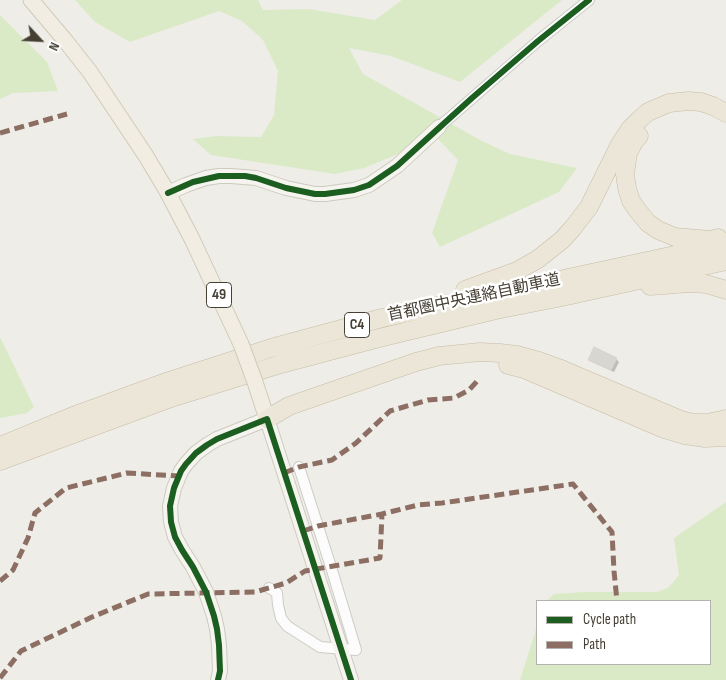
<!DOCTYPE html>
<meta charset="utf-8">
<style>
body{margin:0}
#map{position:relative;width:726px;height:680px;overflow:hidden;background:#eeede8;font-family:"Sofia Sans Condensed",sans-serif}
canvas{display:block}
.legend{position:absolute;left:536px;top:600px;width:175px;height:65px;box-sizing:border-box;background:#fff;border:1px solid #b5b2ae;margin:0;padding:6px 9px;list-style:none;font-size:15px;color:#453f34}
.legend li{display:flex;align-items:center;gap:10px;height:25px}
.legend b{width:25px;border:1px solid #b5b2ae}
.north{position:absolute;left:15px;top:15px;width:50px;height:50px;-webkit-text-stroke:4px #fff;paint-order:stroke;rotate:115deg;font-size:14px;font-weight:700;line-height:20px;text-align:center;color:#453f34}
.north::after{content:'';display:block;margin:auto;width:18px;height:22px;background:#453f34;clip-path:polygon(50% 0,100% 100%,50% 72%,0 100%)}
</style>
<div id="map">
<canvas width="726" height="680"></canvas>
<ul class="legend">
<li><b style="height:6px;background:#1b5e20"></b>Cycle path</li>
<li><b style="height:6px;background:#8d6e63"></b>Path</li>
</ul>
<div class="north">N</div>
</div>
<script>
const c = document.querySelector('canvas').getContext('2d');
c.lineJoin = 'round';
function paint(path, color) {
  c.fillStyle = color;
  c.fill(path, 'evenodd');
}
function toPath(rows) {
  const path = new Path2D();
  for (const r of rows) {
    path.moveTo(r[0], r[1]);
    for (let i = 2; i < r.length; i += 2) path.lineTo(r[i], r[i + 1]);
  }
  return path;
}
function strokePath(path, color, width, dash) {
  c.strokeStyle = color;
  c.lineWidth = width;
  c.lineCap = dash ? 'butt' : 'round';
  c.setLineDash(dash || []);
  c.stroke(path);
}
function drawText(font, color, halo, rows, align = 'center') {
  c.font = font + ' "Sofia Sans Condensed","Noto Sans JP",sans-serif';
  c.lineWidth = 5;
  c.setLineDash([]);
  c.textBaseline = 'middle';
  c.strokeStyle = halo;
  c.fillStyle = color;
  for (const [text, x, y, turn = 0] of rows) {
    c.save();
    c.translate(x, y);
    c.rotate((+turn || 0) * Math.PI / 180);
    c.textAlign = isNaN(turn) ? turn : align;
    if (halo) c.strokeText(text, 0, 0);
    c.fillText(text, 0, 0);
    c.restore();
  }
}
paint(toPath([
 [75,0,258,0,263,10,309,9,375,20,402,0,562,0,460,82,391,56,349,48,363,74,482,141,510,154,577,168,559,192,440,247,432,233,458,160,437,138,364,168,335,174,211,155,193,139,216,136,261,137,274,115,278,71,263,40,242,21,219,11,130,42,95,22],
 [0,15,47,62,58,91,13,93,0,99],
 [0,337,34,407,27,413,0,418],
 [726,502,726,680,520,680,537,626,537,664,710,664,710,601,546,601,554,594,584,592,657,592,668,588,679,575,674,538]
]), '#daeac7');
paint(toPath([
 [589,359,616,359,619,362,614,372,592,362]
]), '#0003');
const building = toPath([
 [594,347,617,358,611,370,588,360,594,347]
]);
paint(building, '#d8d6d0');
strokePath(building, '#d7d4ce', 1);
const street = toPath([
 [439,127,538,41,589,0],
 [269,588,273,590,277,593,278,605,281,618,287,626,320,647,356,650,331,567,299,467]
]);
const secondary = toPath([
 [168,193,186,185,206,178,219,176,231,176,256,178,286,188,315,194,325,194,354,190,369,185,397,166,439,127],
 [218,680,220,671,219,645,217,629,214,616,206,592,193,567,182,550,175,537,171,522,170,506,174,488,181,471,186,464,196,453,207,445,217,439,267,419,351,680]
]);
const primary = toPath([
 [31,0,64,39,90,72,146,156,168,193,192,239,241,344],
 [255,382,267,419]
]);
const highway = toPath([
 [639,136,634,142,628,153,625,174,627,188,631,201,638,211,648,223,658,230,675,237,710,240,718,238],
 [650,286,690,283,706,284,726,290],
 [465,290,517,271,538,259,562,240,572,229,589,207,620,144,630,129,639,120,648,112,669,103,689,101,701,102,713,106,726,113],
 [508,365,524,369,664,429,684,435,705,438,726,437],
 [267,419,289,406,416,362,439,356,480,352,500,353,517,355,539,361,561,369,681,420,694,423,707,423,726,419],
 [0,446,73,416,169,381,271,348,382,318,726,244],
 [0,461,168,399,281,364,379,338,496,310,562,297,726,261]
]);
strokePath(street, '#cdcbc5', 12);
strokePath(secondary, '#cecabf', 16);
strokePath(primary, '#d1cab5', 17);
strokePath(highway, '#c7bca3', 19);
strokePath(street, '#fcfcfc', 10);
strokePath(secondary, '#f6f4ee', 14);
strokePath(primary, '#f1ede2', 15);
strokePath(highway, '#ebe6d8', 18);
const primaryBridge = toPath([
 [241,344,255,382]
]);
strokePath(primaryBridge, '#d1cab5', 17, []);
strokePath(primaryBridge, '#f1ede2', 15);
strokePath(toPath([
 [0,133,67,114],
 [284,473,299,467,332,460,356,443,390,411,428,400,454,398,469,390,479,379],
 [303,531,318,526,382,514,418,505,442,503,573,484,612,532,614,571,617,601],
 [0,581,13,570,28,538,35,513,66,488,127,473,179,476],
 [0,678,21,651,92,617,148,594,255,592,286,583,305,571,380,558,382,514]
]), '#8d6e63', 5, [10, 5]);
strokePath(toPath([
 [168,193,193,182,219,176,245,176,256,178,286,188,315,194,325,194,354,190,369,185,397,166,472,98,538,41,589,0],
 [218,680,220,671,219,645,217,629,214,616,206,592,193,567,182,550,175,537,171,522,170,506,174,488,181,471,186,464,196,453,207,445,217,439,267,419,351,680]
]), '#1b5e20', 6);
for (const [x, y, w] of [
 [219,295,25],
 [357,325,25]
]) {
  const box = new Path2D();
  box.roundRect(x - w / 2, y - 12.5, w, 25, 4);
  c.fillStyle = '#fff';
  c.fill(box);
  strokePath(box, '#453f34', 1);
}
drawText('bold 15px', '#453f34', null, [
 ["49",219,295],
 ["C4",357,325]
]);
drawText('16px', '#453f34', '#fff', [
 ["首都圏中央連絡自動車道",474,298,-12]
]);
</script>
